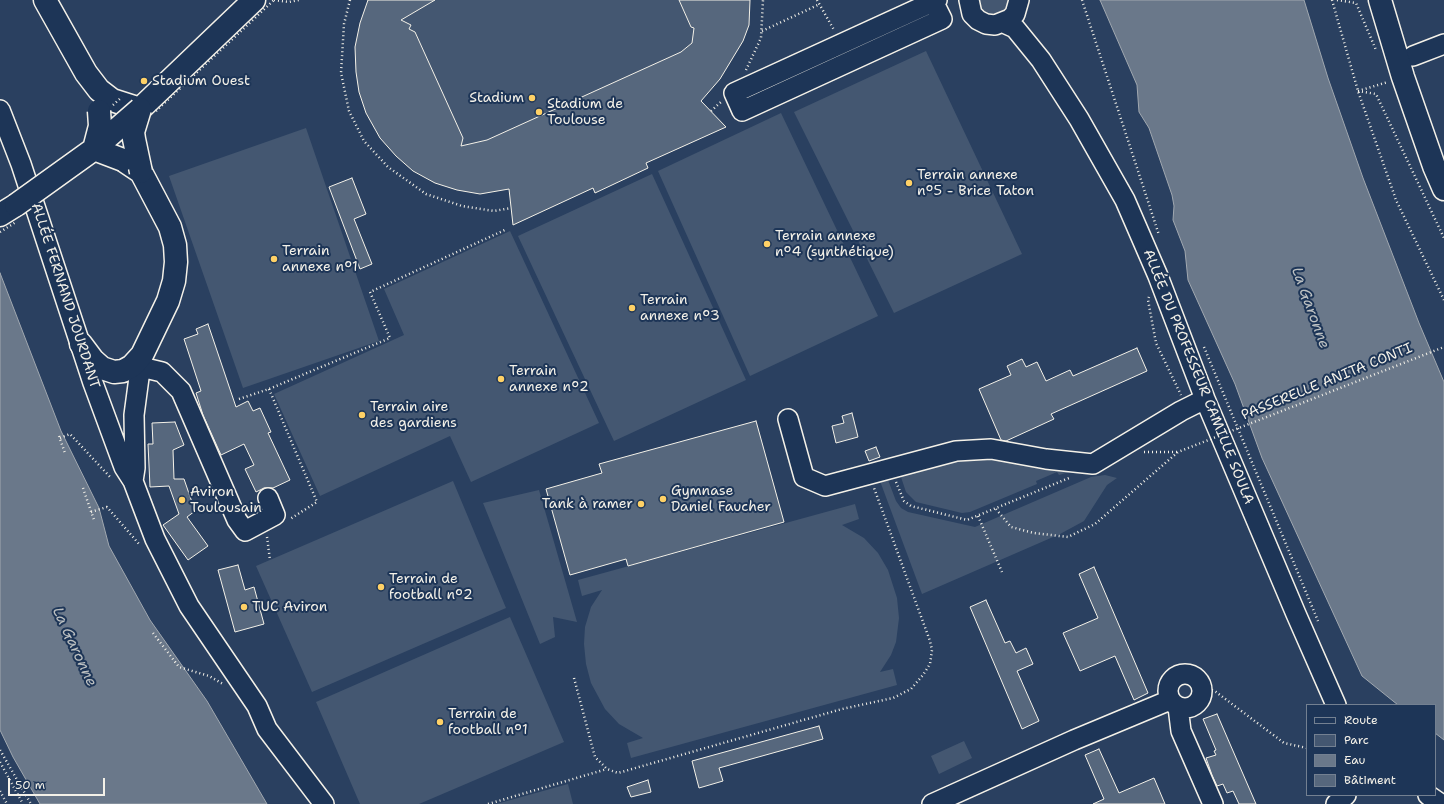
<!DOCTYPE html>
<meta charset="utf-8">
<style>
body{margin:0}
#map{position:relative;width:1444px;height:804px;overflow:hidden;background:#2a4060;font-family:"Shantell Sans",sans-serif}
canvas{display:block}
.legend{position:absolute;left:1306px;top:704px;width:130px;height:92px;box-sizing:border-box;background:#1d3557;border:1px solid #738091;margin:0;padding:5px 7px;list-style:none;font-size:12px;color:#f4f1e8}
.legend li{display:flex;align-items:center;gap:8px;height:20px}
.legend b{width:20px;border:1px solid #738091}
.scale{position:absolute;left:8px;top:778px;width:97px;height:18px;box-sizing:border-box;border:2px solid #f4f1e8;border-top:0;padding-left:5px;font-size:12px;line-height:14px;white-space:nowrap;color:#f4f1e8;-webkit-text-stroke:3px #1d3557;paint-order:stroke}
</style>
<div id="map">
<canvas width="1444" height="804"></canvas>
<ul class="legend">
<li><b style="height:5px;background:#1d3557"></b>Route</li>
<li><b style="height:11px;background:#445771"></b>Parc</li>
<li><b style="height:11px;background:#6a788a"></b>Eau</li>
<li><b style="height:11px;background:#56677d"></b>Bâtiment</li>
</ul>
<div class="scale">50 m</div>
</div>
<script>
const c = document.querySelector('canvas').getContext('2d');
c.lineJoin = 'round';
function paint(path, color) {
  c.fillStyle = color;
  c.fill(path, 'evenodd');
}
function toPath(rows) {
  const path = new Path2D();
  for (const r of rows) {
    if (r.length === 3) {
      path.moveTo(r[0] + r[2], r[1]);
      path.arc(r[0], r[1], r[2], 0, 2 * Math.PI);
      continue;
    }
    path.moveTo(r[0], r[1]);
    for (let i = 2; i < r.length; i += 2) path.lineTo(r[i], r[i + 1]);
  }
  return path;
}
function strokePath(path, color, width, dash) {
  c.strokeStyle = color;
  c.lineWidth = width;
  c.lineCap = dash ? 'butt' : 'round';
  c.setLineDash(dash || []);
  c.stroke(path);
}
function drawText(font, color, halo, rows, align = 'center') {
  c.font = font + ' "Shantell Sans",sans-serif';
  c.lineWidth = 4;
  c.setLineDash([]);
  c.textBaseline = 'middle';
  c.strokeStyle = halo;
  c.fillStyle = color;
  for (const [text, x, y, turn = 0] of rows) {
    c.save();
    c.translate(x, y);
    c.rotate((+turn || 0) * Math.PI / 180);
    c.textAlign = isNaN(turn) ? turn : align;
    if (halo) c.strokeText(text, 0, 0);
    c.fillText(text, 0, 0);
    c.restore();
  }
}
paint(toPath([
 [368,0,750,0,749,25,743,41,720,79,700,100,726,127,646,163,648,168,595,193,593,188,513,225,509,189,480,194,457,190,435,183,413,171,396,156,380,138,359,92,356,72,355,47,360,23],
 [977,0,1012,0,1009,9,995,18,980,11],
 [926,51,1022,254,894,313,794,112],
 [781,113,878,316,750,376,658,171],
 [306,128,379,341,243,388,169,176],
 [652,174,746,380,614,441,518,236],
 [510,231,599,423,471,482,450,436,320,496,274,394,404,335,384,289],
 [979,455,1060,469,1069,472,1059,475,1057,472,1036,481,1037,484,970,512,962,513,916,502,906,492,900,474],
 [1105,475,1117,478,1107,485,1084,521,1060,534,922,594,880,481,888,480,896,501,901,508,908,512,975,527,1091,477],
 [453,481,506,608,312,692,256,566],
 [539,490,577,622,553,617,555,637,540,644,483,503],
 [855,504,859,519,842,525,864,538,878,553,888,570,897,598,899,618,896,642,891,655,880,672,893,669,897,685,631,758,627,743,643,738,619,724,605,709,591,683,586,664,584,644,585,627,591,607,602,590,582,596,578,580],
 [510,617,564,742,419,804,360,804,316,702],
 [964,741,972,758,939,774,931,756],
 [568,784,573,804,496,804,500,803]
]), '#445771');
const water = toPath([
 [1100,0,1304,0,1328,78,1363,178,1419,323,1444,382,1444,740,1435,733,1435,705,1398,705,1362,676,1262,458,1235,384,1188,280,1185,251,1173,220,1174,206,1172,195,1149,128,1139,112,1137,85,1100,0],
 [0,273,61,431,99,508,109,546,150,620,207,701,267,804,40,804,13,757,0,730,0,273]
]);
paint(water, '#6a788a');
strokePath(water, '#a1a8b0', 1);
const building = toPath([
 [368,0,435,0,401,20,411,25,409,29,415,32,463,138,461,146,487,140,681,52,692,43,694,28,691,27,679,0,750,0,749,25,743,41,720,79,701,101,726,127,646,163,648,168,595,193,593,188,513,225,509,189,480,194,457,190,435,183,413,171,396,156,380,138,366,113,359,92,356,72,355,47,360,23,368,0],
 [352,178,366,214,354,219,372,264,360,269,329,187,352,178],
 [208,324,236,407,248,401,253,411,260,408,271,432,268,433,290,480,273,488,264,488,256,492,245,469,254,465,244,444,221,455,203,415,196,393,201,391,184,339,198,334,196,329,208,324],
 [1137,348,1147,371,1051,414,1054,419,1006,441,1001,440,979,389,1011,375,1007,366,1022,359,1026,367,1037,362,1046,381,1070,370,1073,376,1137,348],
 [852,413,858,437,836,443,832,426,844,423,842,416,852,413],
 [756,421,784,522,628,566,626,559,570,575,546,489,602,473,599,464,756,421],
 [175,422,184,445,173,450,174,479,184,479,195,511,187,517,208,546,188,560,163,525,179,514,169,486,150,487,148,444,153,444,152,423,175,422],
 [876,447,880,457,869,461,865,451,876,447],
 [238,565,245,590,254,587,264,624,235,632,218,570,238,565],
 [1094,567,1148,693,1134,700,1115,656,1080,671,1063,633,1098,618,1079,574,1094,567],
 [986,600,1005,643,1010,641,1016,653,1026,648,1033,664,1017,671,1039,721,1022,729,970,607,986,600],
 [1217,714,1256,804,1239,804,1233,791,1227,793,1223,784,1217,786,1212,775,1206,758,1216,755,1214,751,1216,750,1203,719,1217,714],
 [819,726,823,739,719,768,723,781,699,788,692,761,819,726],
 [1099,749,1119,793,1154,778,1165,804,1093,804,1104,799,1085,755,1099,749],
 [648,780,651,792,631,797,627,787,648,780]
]);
paint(building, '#56677d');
strokePath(building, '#f4f1e8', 1);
const minor = toPath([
 [969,0,972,14,978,20,986,24,995,25,1010,19,1015,14,1019,0],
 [934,3,942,19,742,111,734,93,937,0],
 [1004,23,1015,28,1041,60,1079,119,1125,200,1158,276,1205,399,1296,614,1336,705],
 [1413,56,1444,44],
 [0,110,21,164,93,383,124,467,133,481,155,539,189,606,257,706,267,729,324,804],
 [141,367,162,372,181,391,237,520,245,531,275,515,268,498],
 [788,419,804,477,825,486,956,451,991,449,1046,459,1093,464,1181,411,1205,399],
 [133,481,135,468,134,415,142,355],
 [1185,691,17],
 [1178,707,1181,731,1213,804],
 [1428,795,1441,804],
 [932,804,1074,740,1170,700],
 [1336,804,1346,795]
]);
const major = toPath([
 [45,0,86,73,99,90,112,100,140,109,254,0],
 [1380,0,1403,77,1434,166,1444,189],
 [0,215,16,205],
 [81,344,93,360,102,368,114,372,123,371,132,366,142,355,168,301,174,281,176,262,175,245,170,227,141,172,126,162]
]);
strokePath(minor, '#f4f1e8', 22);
strokePath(major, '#f4f1e8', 25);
strokePath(toPath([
 [274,0,289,2,299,0],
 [350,0,344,24,341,73,349,111,364,141,388,167,426,194,462,206,494,211,511,208],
 [817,0,834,30],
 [1082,0,1159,235],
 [1332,0,1358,91,1396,200,1444,300],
 [1337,0,1356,3,1376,50],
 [762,31,820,4],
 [746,70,761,38,763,0],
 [1358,91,1376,94,1444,238],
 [1358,91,1388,82],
 [711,111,721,102],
 [1149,297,1148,300,1156,343,1181,395],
 [1204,347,1318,621],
 [269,389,317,502,290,519],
 [239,399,269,389,390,338,370,292,507,229],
 [59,436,65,453],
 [60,438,70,434,111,478],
 [1144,452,1178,452],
 [896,482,904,501,911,506,967,520,1069,478],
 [83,488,94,520],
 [91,512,107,507,139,544],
 [978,516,1002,572],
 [267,537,270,560],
 [153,633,179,667,209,676,223,684],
 [574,678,595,757,607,769,618,773,842,709,893,698,911,689,923,675,930,664,932,650,930,641,874,488],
 [1201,685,1216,692,1284,743,1307,748],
 [0,750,31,804],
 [0,762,23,804],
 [0,791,7,804],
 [488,804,607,769]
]), '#f4f1e8', 2.5, [1, 3]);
strokePath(minor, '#1d3557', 19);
strokePath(major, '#1d3557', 22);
const majorBridge = toPath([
 [140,109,133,132,134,139,141,172],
 [94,149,100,126,99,111],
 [94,149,123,160],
 [16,205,94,149,140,109]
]);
strokePath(majorBridge, '#f4f1e8', 25, []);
strokePath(toPath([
 [113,105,122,97],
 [156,111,274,0],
 [0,232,16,222],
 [996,509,1011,527,1034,533,1068,537,1095,524,1178,452,1444,347]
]), '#f4f1e8', 2.5, [1, 3]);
strokePath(majorBridge, '#1d3557', 22);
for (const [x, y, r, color] of [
 [144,81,4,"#ffd166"],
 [532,98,4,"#ffd166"],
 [539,112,4,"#ffd166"],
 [909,183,4,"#ffd166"],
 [767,244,4,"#ffd166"],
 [274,259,4,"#ffd166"],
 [632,308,4,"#ffd166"],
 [501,379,4,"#ffd166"],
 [362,415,4,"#ffd166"],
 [663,499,4,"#ffd166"],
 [182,500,4,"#ffd166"],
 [641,504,4,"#ffd166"],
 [381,587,4,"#ffd166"],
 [244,607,4,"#ffd166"],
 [440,722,4,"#ffd166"]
]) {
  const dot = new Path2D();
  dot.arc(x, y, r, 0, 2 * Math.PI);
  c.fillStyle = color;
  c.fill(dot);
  strokePath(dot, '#1d3557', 1.5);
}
drawText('14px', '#f4f1e8', '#1d3557', [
 ["Stadium Ouest",152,81],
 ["Stadium",524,98,"right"],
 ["Stadium de",547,104],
 ["Toulouse",547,120],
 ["Terrain annexe",917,175],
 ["n°5 - Brice Taton",917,191],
 ["Terrain annexe",775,236],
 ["n°4 (synthétique)",775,252],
 ["Terrain",282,251],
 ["annexe n°1",282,267],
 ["Terrain",640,300],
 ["annexe n°3",640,316],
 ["Terrain",509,371],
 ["annexe n°2",509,387],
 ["Terrain aire",370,407],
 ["des gardiens",370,423],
 ["Gymnase",671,491],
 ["Daniel Faucher",671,507],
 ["Aviron",190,492],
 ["Toulousain",190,508],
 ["Tank à ramer",633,504,"right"],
 ["Terrain de",389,579],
 ["football n°2",389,595],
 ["TUC Aviron",252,607],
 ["Terrain de",448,714],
 ["football n°1",448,730]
], 'left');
drawText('14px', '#f4f1e8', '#1d3557', [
 ["ALLÉE FERNAND JOURDANT",65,296,72],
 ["ALLÉE DU PROFESSEUR CAMILLE SOULA",1198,377,68],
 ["PASSERELLE ANITA CONTI",1327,382,-22]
]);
drawText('italic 15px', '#bdc1c2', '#1d3557', [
 ["La Garonne",1310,308,70],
 ["La Garonne",74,647,65]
]);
</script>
